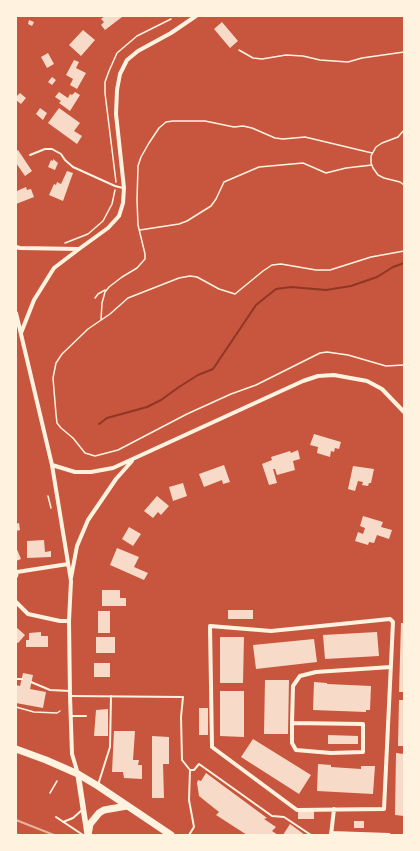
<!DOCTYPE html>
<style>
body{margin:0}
#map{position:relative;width:420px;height:851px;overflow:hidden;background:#c8553d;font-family:"Varela Round",sans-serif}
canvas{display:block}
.frame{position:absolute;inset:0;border:17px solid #fff3e0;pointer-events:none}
</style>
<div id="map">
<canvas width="420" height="851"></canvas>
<div class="frame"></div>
</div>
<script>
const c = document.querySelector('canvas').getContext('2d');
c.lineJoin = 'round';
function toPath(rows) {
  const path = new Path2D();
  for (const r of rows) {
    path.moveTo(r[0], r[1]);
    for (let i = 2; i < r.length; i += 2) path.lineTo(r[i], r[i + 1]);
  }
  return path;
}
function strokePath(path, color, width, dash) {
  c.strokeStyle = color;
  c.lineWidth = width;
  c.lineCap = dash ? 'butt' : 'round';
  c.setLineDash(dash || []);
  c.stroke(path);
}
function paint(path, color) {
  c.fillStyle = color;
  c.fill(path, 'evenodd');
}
strokePath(toPath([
 [99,424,107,418,147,407,161,400,179,387,198,375,213,369,256,305,276,289,291,287,326,290,351,286,377,277,393,267,404,263]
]), '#8f3625', 2);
paint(toPath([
 [105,16,121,16,122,17,105,30,101,25,104,22,101,19],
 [29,20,34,22,32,26,28,24],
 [222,22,238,41,230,48,214,29],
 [83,30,95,40,81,56,69,45],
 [48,53,54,64,47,68,41,57],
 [74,60,79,62,76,68,86,73,77,89,70,85,73,79,66,75],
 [52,77,56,80,52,85,48,82],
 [59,92,68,98,70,94,72,95,75,92,80,95,70,111,59,103,61,101,55,97],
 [20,93,26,98,21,104,16,100,16,97],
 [40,108,47,113,43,120,36,114],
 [59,108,80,123,74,131,82,136,77,144,48,123],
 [18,150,32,171,25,176,16,163,16,151],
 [53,159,58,163,55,170,48,167,51,160,53,161],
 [67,171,73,173,63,201,49,195,54,184,56,185,57,182,61,184],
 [26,187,27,190,31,189,34,197,16,204,16,188,17,191],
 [314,434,341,442,339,449,335,448,334,452,331,451,330,457,317,453,318,447,310,445],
 [298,450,300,459,293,461,295,470,277,475,275,469,273,469,277,483,269,485,262,464,272,460,271,457,290,451,291,453],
 [224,465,230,482,223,484,222,480,204,487,199,474],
 [353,466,374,469,371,483,369,483,368,486,362,485,363,482,358,481,355,491,348,489],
 [183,483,187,496,173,501,169,487],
 [157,496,169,506,161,515,158,512,153,518,144,511],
 [363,516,383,522,381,527,392,530,389,539,377,535,374,543,369,542,368,545,355,541,358,532,363,534,365,528,360,526],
 [19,523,20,530,16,531,16,524],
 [129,527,141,534,133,546,122,539],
 [44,540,45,552,51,551,51,557,27,558,27,541],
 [16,547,21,559,16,561],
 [117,548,139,557,134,567,148,573,144,580,110,565],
 [102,590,120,590,120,598,126,598,126,606,102,606],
 [228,610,253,610,253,619,228,619],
 [98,611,110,611,110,633,98,633],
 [401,623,404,623,404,692,399,692],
 [16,627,25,635,18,643,16,642],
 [41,632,41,636,48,636,48,647,26,647,26,640,29,640,29,633],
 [377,632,379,656,325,659,323,635],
 [96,637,115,637,115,653,96,653],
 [220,637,244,637,243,683,220,683],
 [314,639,317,662,256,669,253,645],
 [94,663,110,663,110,677,94,677],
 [23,673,33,675,30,689,46,692,43,708,16,703,16,685,20,686],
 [265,680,289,680,288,734,264,734],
 [314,682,327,683,327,684,371,686,370,710,366,710,366,712,313,710],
 [220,691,244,691,244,737,220,736],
 [399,700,404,700,404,746,398,746],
 [199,708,208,708,208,735,199,735],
 [108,709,108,736,94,736,96,710],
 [114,731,135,731,133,760,139,760,138,765,142,765,142,779,124,778,123,772,112,772],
 [328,735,358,736,358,744,328,744],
 [152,736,169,737,169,764,163,764,164,798,152,798],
 [253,739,311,775,299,794,241,757],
 [396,753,404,754,404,816,395,815],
 [318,764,331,765,331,767,361,769,361,766,375,766,373,794,317,791],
 [206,773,267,818,264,819,276,827,272,831,278,835,247,835,216,815,219,812,199,796,197,783,198,780,201,781],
 [298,811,314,811,314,819,298,819],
 [354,821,364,821,364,828,354,828],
 [290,824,305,835,283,835]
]), '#f7dbc8');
strokePath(toPath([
 [239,50,253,58,262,59,286,55,303,56,320,60,348,62,362,58,404,52],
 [404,130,398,137,382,143,376,147,371,156,371,163,373,168,378,175,384,178,400,182,404,185],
 [116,182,105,93,105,82,109,71,117,53,137,36,171,19],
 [140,230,179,224,187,221,211,206,216,199,224,182,259,167,303,163,326,173,346,168,372,165],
 [65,243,88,234,103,221,112,204,115,190],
 [404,251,371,257,330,270,316,270,281,264,272,265,263,271,235,294,219,289,197,277,190,276,179,278,128,298,110,314,88,329,62,354,56,363,53,378,56,414,57,423,61,428,73,438,85,453,95,456,118,450,187,414,231,394,256,385,320,353,327,352,348,355,386,366,404,365],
 [95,298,98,294,105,290],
 [101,320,102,303,105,292,109,287,122,277,137,268,145,259,145,254,138,225,137,200,138,166,141,157,149,143,159,128,166,122,173,121,205,121,234,127,243,126,252,128,275,138,283,139,305,137,372,153],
 [48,496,51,508],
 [16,707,34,712,57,713,60,711],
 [50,793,57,781]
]), '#fff3e0', 1.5);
strokePath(toPath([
 [30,155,45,149,52,149,61,154,65,160,73,167,115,186,123,188],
 [16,679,22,679],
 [31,682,50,690,70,691],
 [70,696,183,697,181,717,182,760,190,770,189,800,194,827,189,835],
 [71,716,86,716],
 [190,770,194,770,199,764,272,816,284,817,311,835],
 [98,785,110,747,111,696],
 [56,817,83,835],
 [63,822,73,818,82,810]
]), '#fff3e0', 2);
strokePath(toPath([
 [16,247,20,248,78,249],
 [16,313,52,465,71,581,69,621,70,696,72,754,78,774],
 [21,333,34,300,54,268,79,249,108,228,119,216,123,203,124,188,116,114,117,90,120,74,127,60,138,51,171,33,196,16],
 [52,465,75,472,91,472,113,468,303,381,318,376,334,375,367,381,382,389,404,412],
 [16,576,17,572,68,564],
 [71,578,77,546,88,520,116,479,132,461],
 [16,602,28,614,60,621,69,621],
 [390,619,393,622,384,809,297,810,212,747,210,626,271,631,390,619],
 [292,723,363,724,363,752,331,753,296,750,292,743,292,723],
 [292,723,293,686,300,676,316,672,391,667],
 [331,833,389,835],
 [331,835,334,809]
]), '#fff3e0', 4);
strokePath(toPath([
 [78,774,87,833]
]), '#fff3e0', 5.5);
strokePath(toPath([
 [16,749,46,760,78,774,98,786,171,835],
 [88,835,90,824,99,813,104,810,127,806]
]), '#fff3e0', 7);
strokePath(toPath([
 [16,820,54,835],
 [16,834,18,835]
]), '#e9b49f', 2);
</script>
